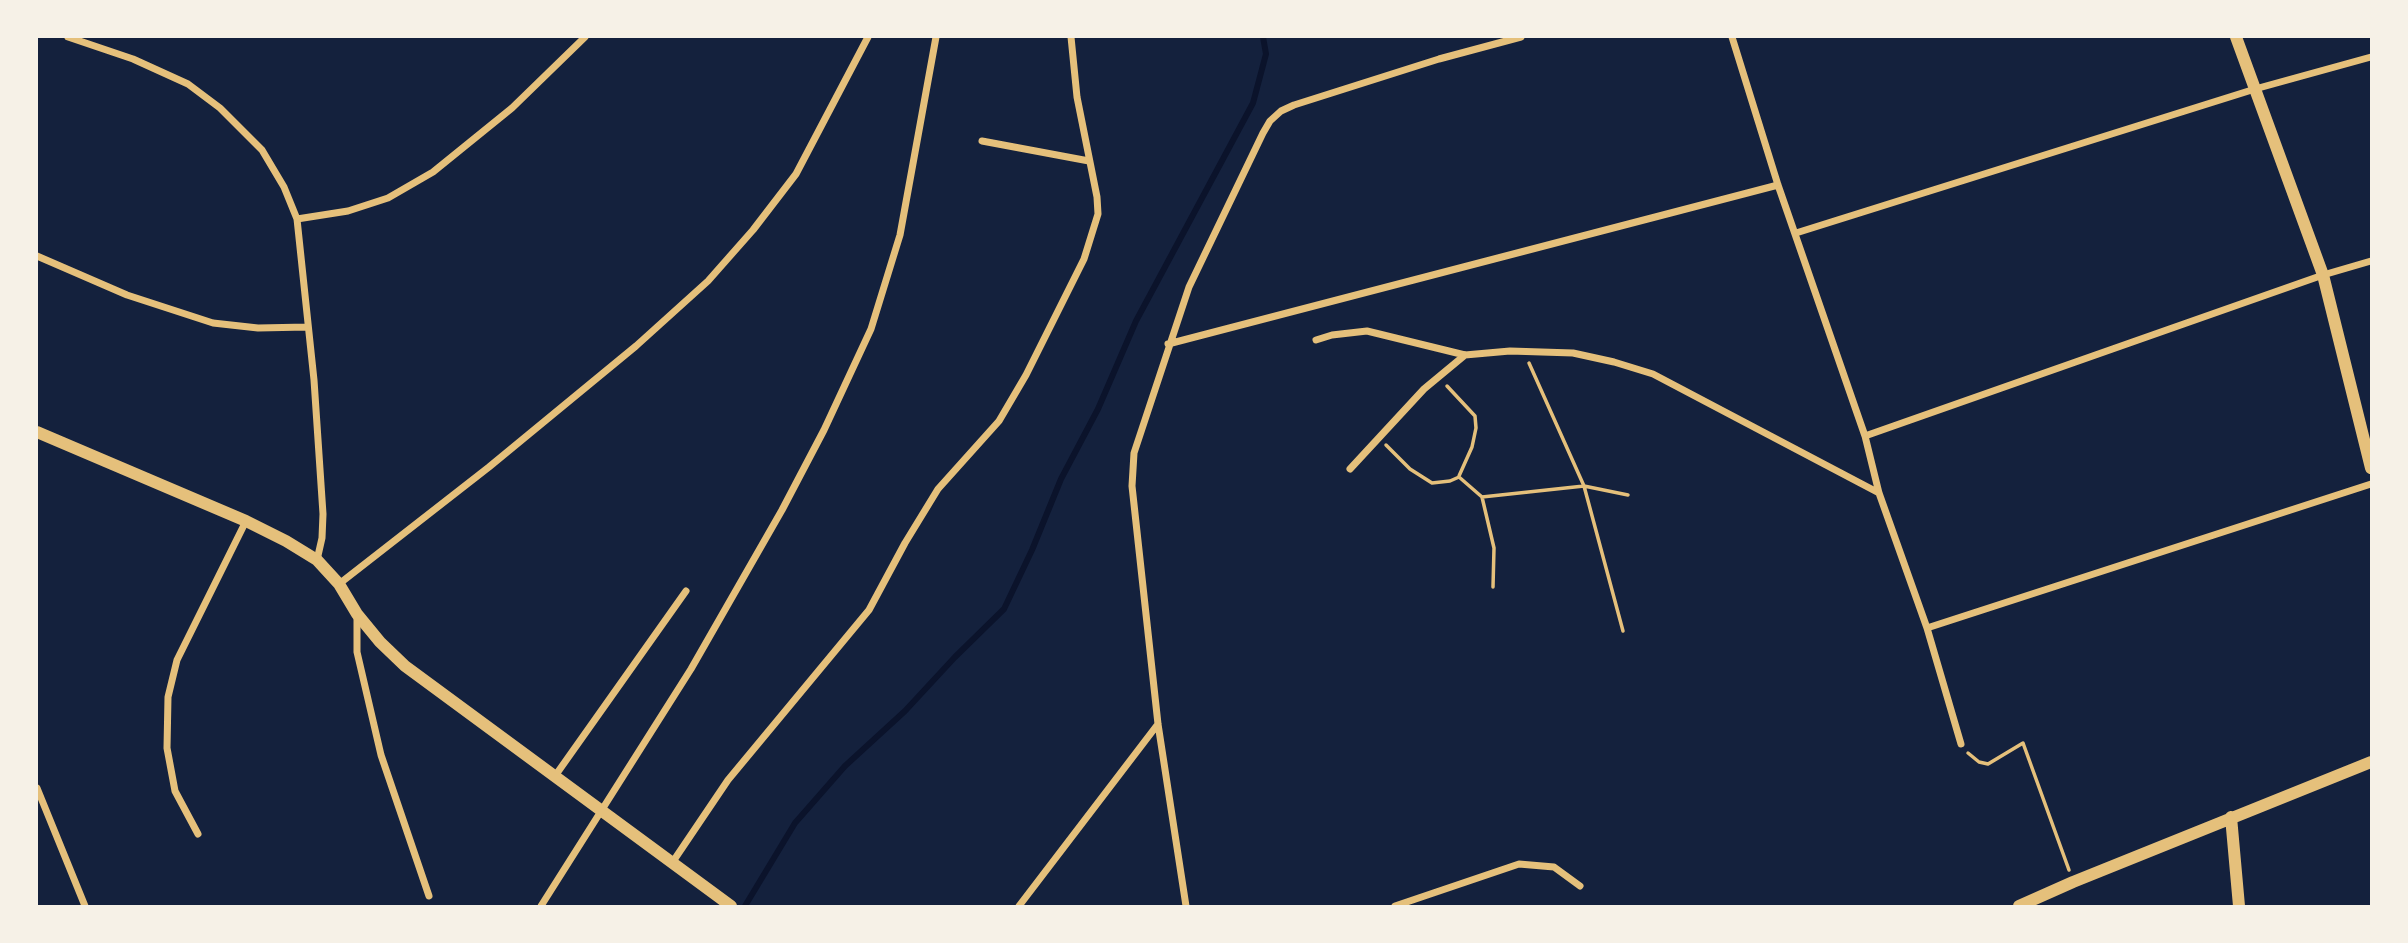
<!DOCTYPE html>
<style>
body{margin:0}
#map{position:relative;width:2408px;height:943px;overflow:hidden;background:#14213d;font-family:Manrope,sans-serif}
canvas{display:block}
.frame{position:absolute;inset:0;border:38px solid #f6f1e7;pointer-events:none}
</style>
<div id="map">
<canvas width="2408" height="943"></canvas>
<div class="frame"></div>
</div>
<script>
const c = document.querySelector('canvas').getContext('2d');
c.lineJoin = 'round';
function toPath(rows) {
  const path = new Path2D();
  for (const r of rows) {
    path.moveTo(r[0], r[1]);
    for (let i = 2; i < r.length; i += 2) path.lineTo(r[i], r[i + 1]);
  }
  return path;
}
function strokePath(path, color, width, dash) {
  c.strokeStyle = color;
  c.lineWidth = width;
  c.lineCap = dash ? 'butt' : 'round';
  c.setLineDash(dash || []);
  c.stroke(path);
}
strokePath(toPath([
 [745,906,795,823,845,766,905,711,955,657,1004,609,1032,550,1061,479,1098,409,1136,321,1253,103,1266,54,1263,37]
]), '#0b132b', 6);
strokePath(toPath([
 [1529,363,1584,486,1623,631],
 [1447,386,1475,416,1476,428,1472,447,1459,476],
 [1386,445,1410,469,1432,483,1450,481,1459,477,1482,497,1494,548,1493,587],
 [1482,497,1584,486,1628,495],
 [1968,753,1979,762,1988,764,2023,743,2069,870]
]), '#e5c07b', 3.5);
strokePath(toPath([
 [68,37,133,59,188,84,220,108,262,150,284,187,297,219,314,380,323,514,322,538,317,560],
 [1732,37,1778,185,1865,436,1879,493,1927,628,1961,744],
 [982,141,1089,161],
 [297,219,348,211,388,198,433,172,512,108,585,37],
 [1796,233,2255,89,2371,57],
 [37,256,127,295,213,323,258,328,307,327],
 [1316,340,1332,335,1367,331,1465,355,1510,351,1573,353,1614,362,1653,374,1879,493],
 [1168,344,1778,185],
 [1865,436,2323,275,2371,261],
 [1350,469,1424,389,1465,355],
 [339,584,489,467,636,346,708,281,753,230,796,174,868,37],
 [357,617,357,652,381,755,429,896],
 [1927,628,2371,484],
 [555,776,686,591],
 [37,788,85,906],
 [198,834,175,791,167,748,168,697,177,660,246,521],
 [672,863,728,780,869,610,905,543,938,489,999,421,1026,375,1084,259,1098,214,1097,197,1077,97,1071,37],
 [541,906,691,669,782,510,824,430,871,329,900,235,936,37],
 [1019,906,1158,724],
 [1186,906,1158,724,1132,486,1134,453,1189,287,1263,133,1270,121,1281,111,1294,105,1439,59,1521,37],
 [1395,906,1519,864,1554,867,1580,886]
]), '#e5c07b', 7);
strokePath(toPath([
 [2236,37,2323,275,2371,468],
 [37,432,246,521,286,541,317,560,339,584,357,614,380,642,405,666,731,906],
 [2231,817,2239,906],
 [2019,906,2073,882,2371,762]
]), '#e5c07b', 12);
</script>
